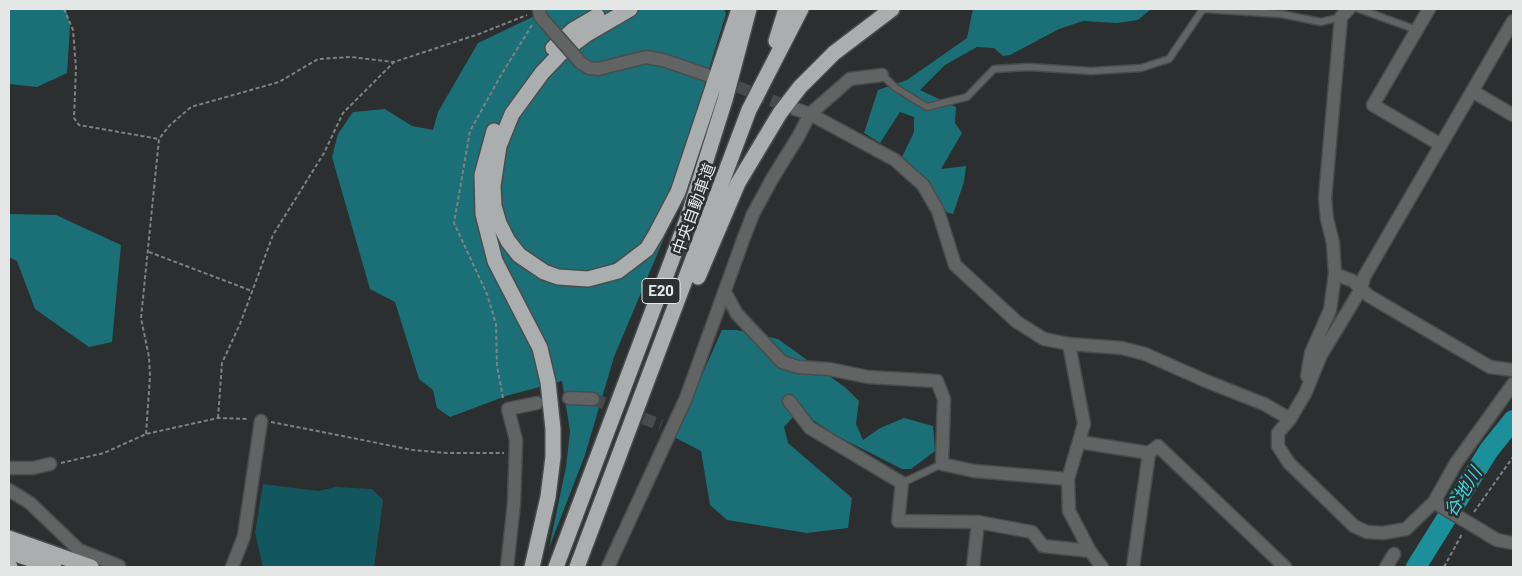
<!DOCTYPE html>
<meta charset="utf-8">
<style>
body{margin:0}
#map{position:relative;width:1522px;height:576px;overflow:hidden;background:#2b2f2f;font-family:Barlow,sans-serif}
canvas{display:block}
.frame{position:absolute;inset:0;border:10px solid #e5e7e7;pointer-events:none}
</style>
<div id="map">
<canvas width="1522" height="576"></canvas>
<div class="frame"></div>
</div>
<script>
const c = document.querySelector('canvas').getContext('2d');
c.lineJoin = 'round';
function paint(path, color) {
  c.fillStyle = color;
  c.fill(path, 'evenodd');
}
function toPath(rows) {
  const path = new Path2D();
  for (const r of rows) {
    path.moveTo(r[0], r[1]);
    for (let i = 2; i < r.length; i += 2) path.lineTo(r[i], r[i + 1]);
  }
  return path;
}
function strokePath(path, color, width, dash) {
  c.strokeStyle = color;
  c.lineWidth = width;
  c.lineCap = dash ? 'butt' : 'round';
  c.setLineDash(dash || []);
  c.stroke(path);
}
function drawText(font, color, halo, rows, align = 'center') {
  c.font = font + ' Barlow,"Noto Sans JP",sans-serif';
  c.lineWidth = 5;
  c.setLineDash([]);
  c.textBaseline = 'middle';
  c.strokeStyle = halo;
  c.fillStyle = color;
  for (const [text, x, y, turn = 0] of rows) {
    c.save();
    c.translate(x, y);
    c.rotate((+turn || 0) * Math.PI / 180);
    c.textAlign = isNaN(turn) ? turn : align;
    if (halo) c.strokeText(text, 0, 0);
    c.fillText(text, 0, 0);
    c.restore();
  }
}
paint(toPath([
 [263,484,318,491,336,487,372,489,383,500,374,567,263,567,255,533]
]), '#11575d');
paint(toPath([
 [9,9,66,9,70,26,67,73,37,87,9,84],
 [546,9,724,9,726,14,707,75,664,238,614,357,585,455,549,548,566,467,570,431,562,381,506,396,450,417,437,408,433,390,419,379,395,302,370,289,332,157,338,134,353,112,385,109,412,126,433,130,438,112,478,43,545,11],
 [973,9,1151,9,1138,20,1117,23,1083,21,1059,29,1010,55,1003,56,994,48,977,47,945,65,920,90,956,107,955,123,962,133,941,169,966,166,964,182,953,214,946,212,926,179,902,157,914,132,914,117,900,112,880,143,864,133,878,90,907,80,967,38],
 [9,214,56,215,121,245,112,342,89,347,35,309,17,261,9,257],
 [722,330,736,330,778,339,846,388,859,401,856,424,863,440,880,428,904,418,933,426,935,451,911,469,902,469,835,435,813,420,793,417,784,427,788,443,852,498,848,528,807,533,727,520,710,505,701,451,674,437]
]), '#1b7077');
strokePath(toPath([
 [1416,567,1489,450,1513,420]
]), '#1b909a', 20);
strokePath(toPath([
 [721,80,793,109],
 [593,399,661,425]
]), '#474b4b', 12, [12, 6]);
const lane = toPath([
 [1359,9,1417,30],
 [882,75,896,88,927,107,967,97,994,69,1029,67,1091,71,1141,68,1169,59,1203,9,1281,14,1321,22,1341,17],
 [902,483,942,464]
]);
const street = toPath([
 [539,9,540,16,544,21],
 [1349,9,1341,17,1325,198,1327,219,1333,243,1335,274,1353,281,1361,289,1321,355,1305,394,1290,419,1278,433,1278,446,1289,463,1354,526,1367,532,1383,533,1406,529,1434,502,1456,463,1513,384],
 [1429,9,1373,105,1441,145],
 [1513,21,1364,277,1361,289,1369,296,1490,367,1513,370],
 [581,63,589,68,598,69,646,57,663,60,707,75],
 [1472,91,1513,115],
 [795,109,810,114,895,160,923,185,938,211,955,265,1017,322,1044,339,1069,344,1122,348,1145,354,1206,381,1264,404,1290,419],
 [725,292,737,314,782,362,798,367,829,369,868,377,937,381,944,399,942,464,974,471,1068,479],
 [1069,344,1084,424,1068,479,1069,511,1090,551,1102,567],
 [1307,376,1311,353,1330,310,1335,274],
 [569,398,593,399],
 [789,401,810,428,902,483,898,521,978,522],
 [1080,442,1149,453],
 [9,468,33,468,50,464],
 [9,490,30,503,79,550,119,566],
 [1434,502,1497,540,1513,543],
 [232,567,244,536,261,421],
 [507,567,514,503,516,440,508,409,537,403],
 [608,567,686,398,743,240,753,214,772,179,798,137,810,114,850,79,882,75],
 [973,567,978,522,1032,532,1043,546,1090,551],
 [1133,567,1149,453,1158,446,1285,567],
 [1386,567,1394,554]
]);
const highway = toPath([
 [630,9,587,34,560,54,542,73,512,114,499,146,493,186,494,206,499,223,508,241,519,255,544,272,558,277,588,279,618,271,647,249,656,234,678,192,739,9],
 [776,41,786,9],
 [553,48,573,30,597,16],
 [494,131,482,175,483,214,495,261,540,348,548,382,553,429,553,457,548,497,532,567],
 [698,277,738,183,780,113,800,87,834,53,892,9],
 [9,538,91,567],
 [9,552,54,567],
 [9,567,10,567],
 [556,567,688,217,725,100,749,9],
 [577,567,749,110,801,9]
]);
strokePath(lane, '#494c4c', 9);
strokePath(street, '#494c4c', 15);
strokePath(highway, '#494c4c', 18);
strokePath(toPath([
 [64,9,73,30,76,68,74,118,79,125,159,139],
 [149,252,252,291],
 [503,398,497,366,496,324,487,294,454,223,470,131,501,75,532,25],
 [218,418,222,363,240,324,273,235,324,153,343,113,394,62,479,34,527,15],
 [271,422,413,450,447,453,504,453],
 [146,434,150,376,149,357,141,318,159,139,170,125,191,107,279,82,318,59,351,57,394,62],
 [61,463,104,453,146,434,218,418,249,419],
 [1474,512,1513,457],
 [1444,567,1462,534]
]), '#7f8282', 2, [4, 2.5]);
strokePath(lane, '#626464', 6);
strokePath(street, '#626464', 12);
strokePath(highway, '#aaaeae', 15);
const streetBridge = toPath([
 [544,21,581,63]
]);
strokePath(streetBridge, '#494c4c', 15, []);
strokePath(streetBridge, '#626464', 12);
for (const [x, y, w] of [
 [661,291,38]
]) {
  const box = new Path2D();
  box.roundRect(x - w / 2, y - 12.5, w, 25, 4);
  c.fillStyle = '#2b2f2f';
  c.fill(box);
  strokePath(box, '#e5e7e7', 1);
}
drawText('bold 15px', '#e5e7e7', null, [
 ["E20",661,291]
]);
drawText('16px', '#e5e7e7', '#2b2f2f', [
 ["中央自動車道",694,209,-70]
]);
drawText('italic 18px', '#39d8e6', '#2b2f2f', [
 ["谷地川",1463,492,-58]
]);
</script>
